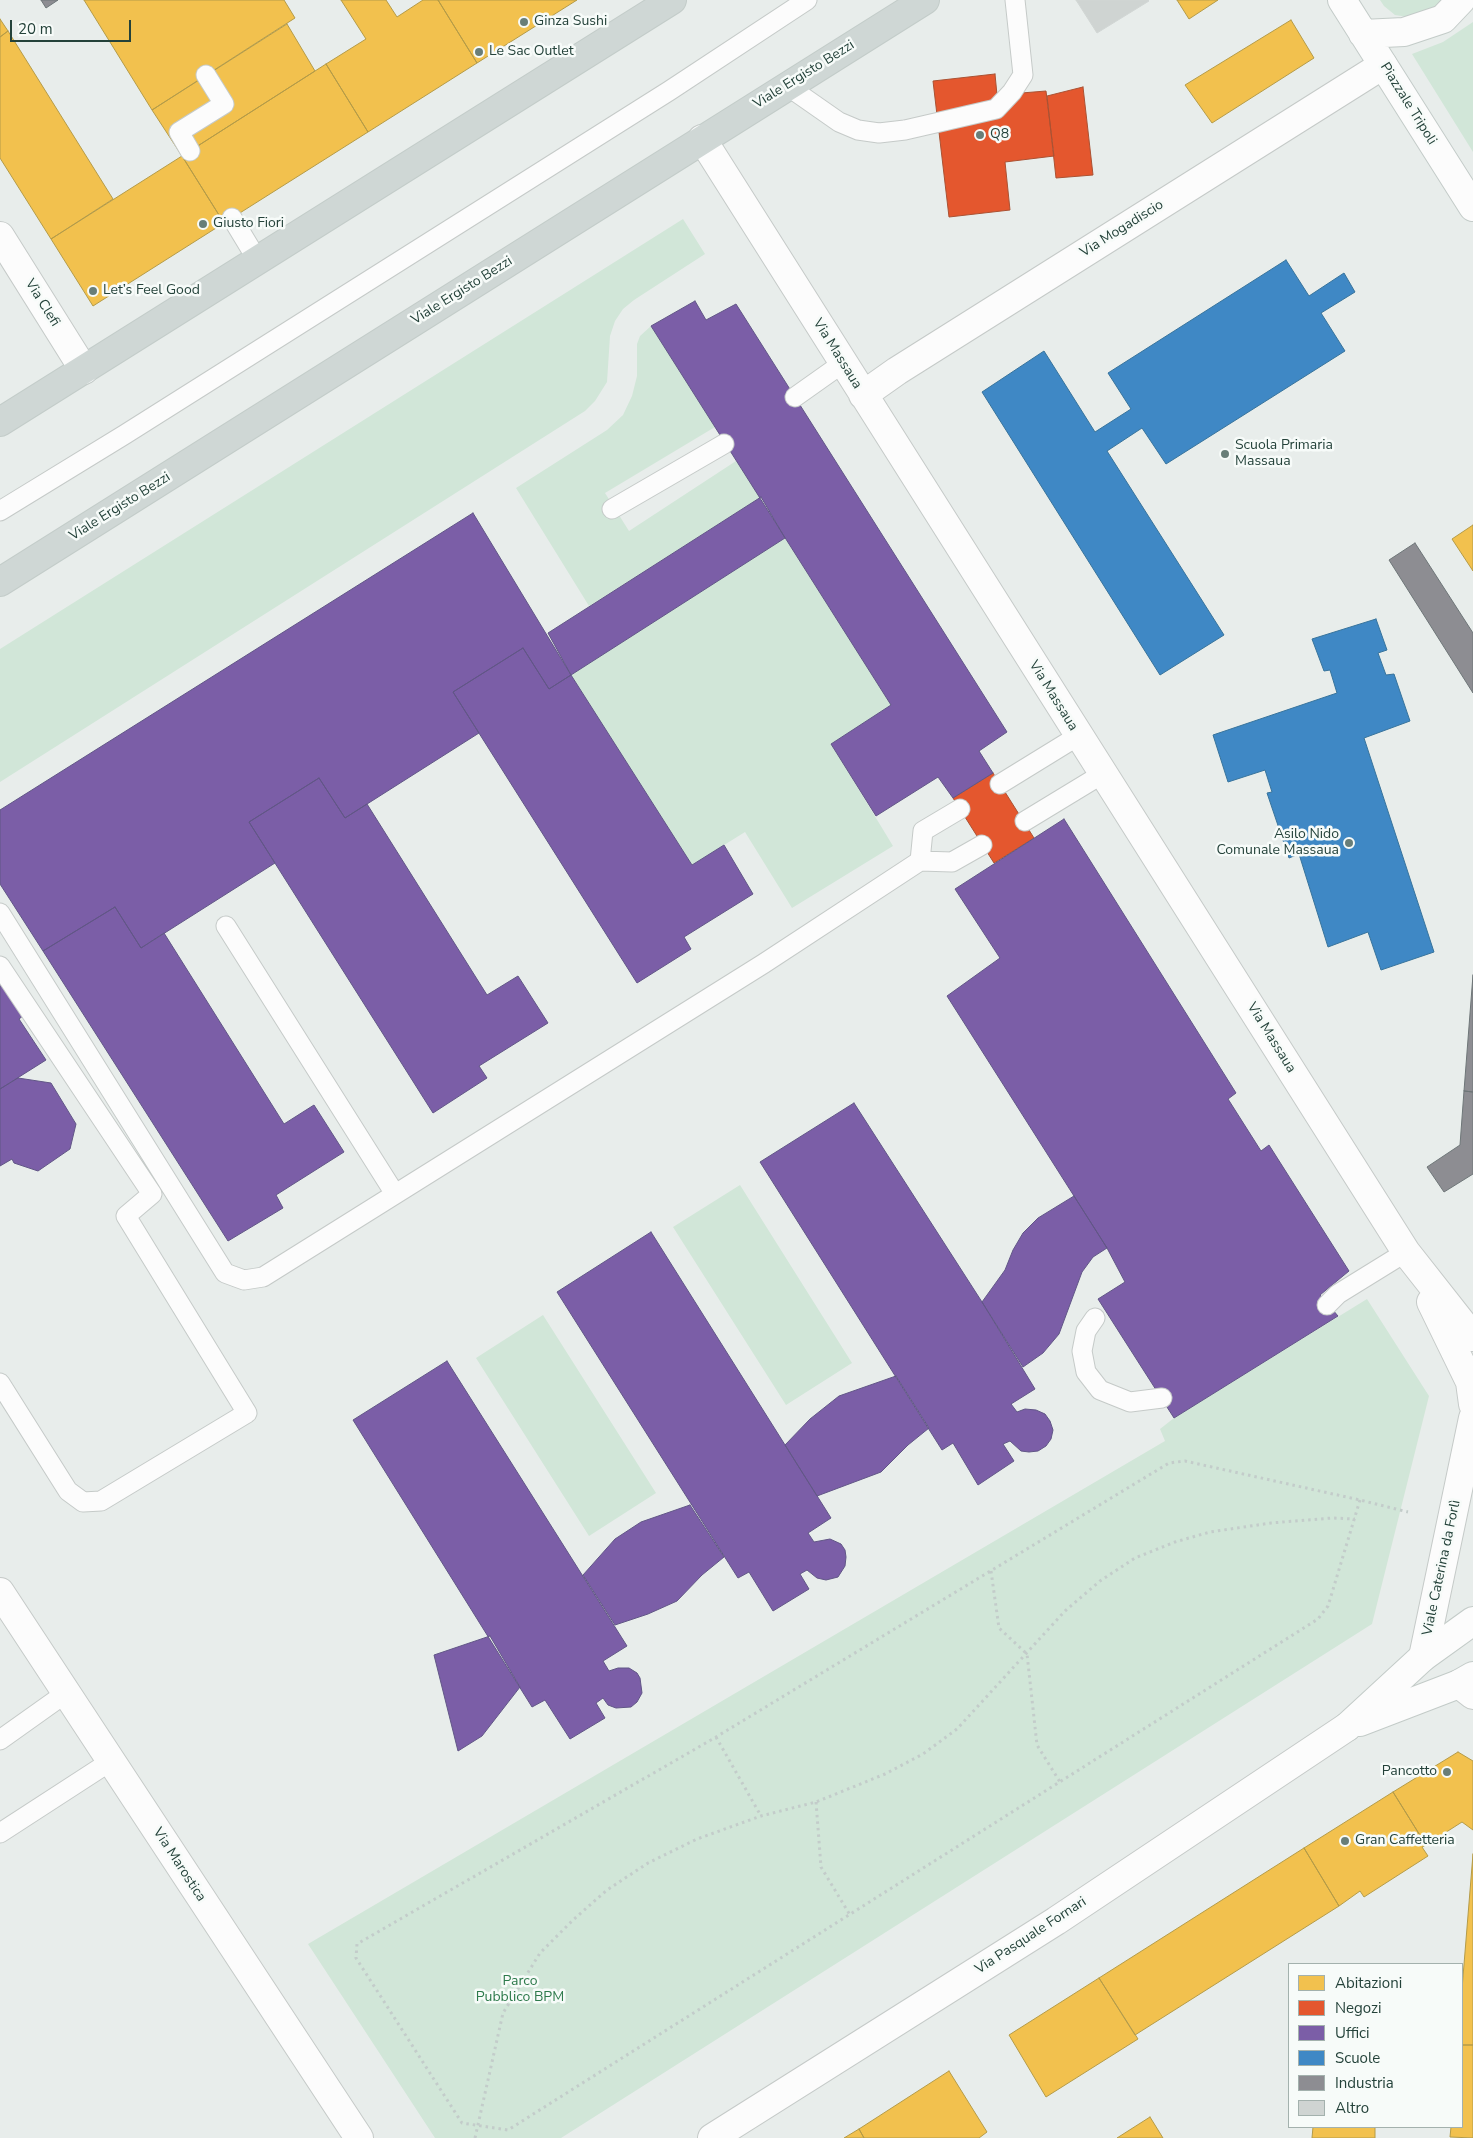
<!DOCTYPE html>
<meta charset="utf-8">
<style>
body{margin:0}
#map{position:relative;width:1473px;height:2138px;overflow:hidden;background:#e8edeb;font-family:"Nunito Sans",sans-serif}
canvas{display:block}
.legend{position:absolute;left:1288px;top:1963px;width:175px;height:165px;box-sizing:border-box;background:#f7fbf9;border:1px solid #a3b1ad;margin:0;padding:6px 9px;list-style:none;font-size:15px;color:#24423a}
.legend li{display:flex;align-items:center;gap:10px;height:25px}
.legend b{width:25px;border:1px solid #a3b1ad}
.scale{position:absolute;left:10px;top:20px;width:121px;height:22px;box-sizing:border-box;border:2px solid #24423a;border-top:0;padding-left:6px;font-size:15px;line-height:18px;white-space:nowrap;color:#24423a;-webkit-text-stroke:4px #f7fbf9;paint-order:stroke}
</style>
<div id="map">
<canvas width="1473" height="2138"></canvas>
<ul class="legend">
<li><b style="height:14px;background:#f2c14e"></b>Abitazioni</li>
<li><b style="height:14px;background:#e4572e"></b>Negozi</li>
<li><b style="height:14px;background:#7b5ea7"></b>Uffici</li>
<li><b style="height:14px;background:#3f88c5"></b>Scuole</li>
<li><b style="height:14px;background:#8d8d92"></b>Industria</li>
<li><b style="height:14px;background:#cfd4d2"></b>Altro</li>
</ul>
<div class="scale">20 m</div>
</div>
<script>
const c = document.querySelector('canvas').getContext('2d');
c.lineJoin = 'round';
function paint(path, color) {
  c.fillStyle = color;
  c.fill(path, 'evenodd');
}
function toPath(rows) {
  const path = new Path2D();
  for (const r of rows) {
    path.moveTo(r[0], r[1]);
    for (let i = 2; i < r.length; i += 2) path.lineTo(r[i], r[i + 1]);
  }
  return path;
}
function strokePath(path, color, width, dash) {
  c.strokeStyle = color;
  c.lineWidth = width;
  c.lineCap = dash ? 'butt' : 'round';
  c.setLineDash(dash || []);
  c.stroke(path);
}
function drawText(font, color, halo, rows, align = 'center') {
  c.font = font + ' "Nunito Sans",sans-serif';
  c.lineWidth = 5;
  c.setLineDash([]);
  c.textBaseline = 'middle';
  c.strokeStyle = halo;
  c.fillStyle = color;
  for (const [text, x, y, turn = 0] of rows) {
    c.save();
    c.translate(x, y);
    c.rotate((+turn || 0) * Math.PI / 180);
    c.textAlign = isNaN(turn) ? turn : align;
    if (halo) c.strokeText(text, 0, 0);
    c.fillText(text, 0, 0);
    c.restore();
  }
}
paint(toPath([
 [1380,0,1448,0,1414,18,1395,15,1384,6],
 [1473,22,1473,152,1412,54,1443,42],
 [683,219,705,254,634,300,623,309,615,321,610,336,607,382,595,401,585,411,0,782,0,649],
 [651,326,715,427,605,493,629,531,736,461,761,497,589,606,516,488,607,430,623,415,632,396,637,376,637,344,640,336],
 [785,538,891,705,831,744,893,846,792,908,745,832,692,865,571,675],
 [740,1185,852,1363,786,1405,673,1227],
 [1367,1299,1429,1396,1372,1624,561,2138,435,2138,308,1944,1165,1441,1160,1429,1174,1418],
 [543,1315,656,1493,589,1536,476,1358]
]), '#d1e6d8');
const homes = toPath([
 [84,0,284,0,295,18,152,110,84,0],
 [341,0,386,0,397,17,423,0,438,0,477,63,368,132,326,64,366,39,341,0],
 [438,0,577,0,477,63,438,0],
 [1177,0,1218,0,1189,19,1177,0],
 [0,19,8,31,0,37,0,19],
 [1291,20,1314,58,1212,123,1185,85,1291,20],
 [287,24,315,71,182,156,152,110,287,24],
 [8,31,113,199,51,239,0,158,0,37,8,31],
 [326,64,368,132,224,223,182,156,326,64],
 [182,156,224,223,93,306,51,239,182,156],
 [1473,525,1473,571,1452,539,1473,525],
 [1458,1752,1473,1761,1473,1830,1462,1822,1426,1845,1393,1792,1458,1752],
 [1393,1792,1426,1845,1422,1847,1428,1856,1364,1897,1360,1891,1339,1906,1304,1848,1393,1792],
 [1304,1848,1339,1906,1135,2035,1099,1978,1304,1848],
 [1473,1854,1473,2045,1462,2045,1462,1989,1473,1854],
 [1099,1978,1138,2039,1046,2097,1009,2035,1099,1978],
 [1462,2045,1473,2045,1473,2138,1450,2137,1451,2127,1462,2127,1462,2045],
 [949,2071,987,2132,979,2138,864,2138,859,2129,949,2071],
 [1150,2117,1163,2138,1117,2138,1150,2117],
 [1313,2127,1375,2127,1375,2138,1312,2138,1313,2127],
 [859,2129,864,2138,844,2138,859,2129]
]);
paint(homes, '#f2c14e');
strokePath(homes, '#b49b48', 1);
const shops = toPath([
 [995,74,997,95,1046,91,1054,156,1005,162,1010,210,949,217,933,81,995,74],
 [1083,87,1093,175,1056,178,1047,96,1083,87],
 [993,773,1034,838,994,863,953,798,993,773]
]);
paint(shops, '#e4572e');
strokePath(shops, '#aa5132', 1);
const offices = toPath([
 [695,301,706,320,736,304,1007,732,979,751,993,773,953,798,938,777,876,816,831,744,891,705,651,326,695,301],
 [761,497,785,538,571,675,548,633,761,497],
 [473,513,571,675,549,689,523,648,453,692,479,733,345,818,319,778,249,822,275,863,141,948,115,907,43,951,0,884,0,810,473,513],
 [523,648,549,689,571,675,692,865,724,845,753,894,684,937,691,949,637,983,453,692,523,648],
 [319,778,345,818,367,804,487,995,518,976,548,1023,479,1066,487,1078,433,1113,249,822,319,778],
 [1064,819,1236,1093,1228,1099,1261,1151,1269,1145,1349,1271,1320,1295,1338,1316,1174,1418,1098,1299,1125,1282,1107,1248,947,996,1000,958,955,889,1064,819],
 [115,907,141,948,164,933,284,1124,314,1105,344,1152,276,1195,283,1208,228,1241,43,951,115,907],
 [0,979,24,1015,19,1019,46,1060,0,1089,0,979],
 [18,1078,51,1083,76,1124,70,1149,38,1171,14,1163,12,1159,0,1166,0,1089,18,1078],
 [854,1103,982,1302,1035,1389,1011,1404,1017,1412,1025,1409,1036,1410,1045,1414,1050,1421,1053,1430,1051,1439,1046,1446,1038,1451,1029,1452,1021,1451,1010,1441,1003,1444,1014,1461,978,1485,953,1443,942,1450,760,1162,854,1103],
 [1074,1196,1107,1248,1093,1257,1082,1272,1059,1334,1043,1353,1023,1367,982,1302,1005,1270,1013,1250,1023,1233,1038,1218,1074,1196],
 [651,1232,831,1518,808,1533,814,1542,830,1539,841,1544,845,1550,846,1557,845,1566,838,1577,826,1580,817,1578,807,1570,800,1574,809,1589,773,1611,749,1572,738,1578,557,1292,651,1232],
 [447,1361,627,1646,603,1661,609,1671,618,1668,629,1668,637,1673,640,1678,642,1693,637,1702,631,1707,616,1708,608,1705,603,1698,596,1703,605,1718,570,1739,545,1700,532,1707,353,1420,447,1361],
 [896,1376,929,1428,908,1445,881,1472,817,1496,785,1445,810,1419,839,1396,896,1376],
 [690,1505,724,1557,702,1575,677,1601,648,1614,615,1625,583,1575,615,1539,641,1522,690,1505],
 [490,1636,520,1687,482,1736,458,1751,434,1655,490,1636]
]);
paint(offices, '#7b5ea7');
strokePath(offices, '#615686', 1);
const schools = toPath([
 [1286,260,1309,296,1344,273,1355,292,1321,313,1345,351,1166,464,1142,428,1107,451,1224,635,1160,675,982,392,1044,351,1095,432,1131,409,1108,373,1286,260],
 [1376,619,1387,650,1378,653,1386,675,1394,674,1410,721,1364,738,1434,952,1381,970,1368,932,1328,947,1299,854,1289,858,1267,793,1272,792,1265,770,1228,782,1213,735,1337,693,1330,670,1324,671,1312,639,1376,619]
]);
paint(schools, '#3f88c5');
strokePath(schools, '#37739b', 1);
const industry = toPath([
 [41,0,58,0,46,8,41,0],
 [1415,543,1473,633,1473,693,1389,560,1415,543],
 [1473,975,1473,1092,1464,1091,1473,975],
 [1464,1091,1473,1092,1473,1174,1444,1192,1427,1167,1460,1145,1464,1091]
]);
paint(industry, '#8d8d92');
strokePath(industry, '#6e7678', 1);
const building = toPath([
 [1076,0,1148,0,1149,1,1097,33,1076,0]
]);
paint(building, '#cfd4d2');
strokePath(building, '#d1d6d4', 1);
const lane = toPath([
 [786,85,839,122,858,130,879,133,905,130,996,109,1012,92,1023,75,1015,0],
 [190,151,179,132,224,104,206,75],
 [232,218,258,261],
 [795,397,843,363],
 [612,509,724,444],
 [0,511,124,435,669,91,807,0],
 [1000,784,1078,736],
 [1025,821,1104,773],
 [920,861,952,862,982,845],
 [0,913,225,1273,244,1280,263,1277,763,964,920,861,923,831,960,809],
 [226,926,395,1194],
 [0,966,152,1194,126,1216,247,1413,101,1501,83,1502,68,1491,0,1383],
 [1327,1305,1338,1294,1406,1252],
 [1095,1318,1086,1331,1082,1351,1086,1372,1100,1390,1130,1402,1162,1398],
 [0,1740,66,1693],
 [0,1833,111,1761]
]);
const street = toPath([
 [702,139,1406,1252,1473,1337],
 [0,236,84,370],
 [863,395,897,371,1383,65],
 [1431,1302,1470,1382,1473,1404],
 [0,1592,359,2138],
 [1423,1657,1473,1418],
 [1459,1684,1473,1695],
 [712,2138,1056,1921,1347,1727]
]);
const secondary = toPath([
 [1342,0,1473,207],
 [1363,34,1404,32,1443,19,1461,0],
 [1360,1722,1459,1684,1473,1676],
 [1347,1727,1423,1657,1473,1621]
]);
const primary = toPath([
 [0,422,672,0],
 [0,582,925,0]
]);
strokePath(lane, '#c5cac8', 21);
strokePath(street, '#c5cac8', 30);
strokePath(secondary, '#c3cbc8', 30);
strokePath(primary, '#c3ccc9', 30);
strokePath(toPath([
 [1360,1500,1328,1606,1318,1619,508,2130,462,2123,356,1958,357,1944,716,1737,1169,1463,1185,1461,1360,1500,1408,1512],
 [991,1571,999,1628,1027,1654,1037,1745,1060,1782],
 [716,1737,761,1816],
 [816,1802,821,1867,850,1915],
 [475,2138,503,2013,540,1953,573,1920,607,1890,648,1863,697,1839,761,1816,816,1802,885,1774,923,1754,957,1729,1065,1611,1100,1581,1135,1558,1175,1542,1210,1532,1271,1523,1332,1518,1355,1519]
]), '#c3ccca', 3, [2.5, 4]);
strokePath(lane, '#fcfcfc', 19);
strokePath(street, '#fcfcfc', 28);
strokePath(secondary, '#fcfcfc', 28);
strokePath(primary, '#cfd7d5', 28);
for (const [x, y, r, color] of [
 [524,22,5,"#697e78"],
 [479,52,5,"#697e78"],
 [980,135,5,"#697e78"],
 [203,224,5,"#697e78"],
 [93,291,5,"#697e78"],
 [1225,454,5,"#697e78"],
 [1349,843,5,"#697e78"],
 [1447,1772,5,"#697e78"],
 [1345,1841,5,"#697e78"]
]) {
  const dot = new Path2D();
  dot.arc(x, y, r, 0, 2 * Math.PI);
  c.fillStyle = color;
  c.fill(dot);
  strokePath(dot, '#f7fbf9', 2);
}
drawText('14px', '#24423a', '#f7fbf9', [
 ["Ginza Sushi",534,22],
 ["Le Sac Outlet",489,52],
 ["Q8",990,135],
 ["Giusto Fiori",213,224],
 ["Let’s Feel Good",103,291],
 ["Scuola Primaria",1235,446],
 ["Massaua",1235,462],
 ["Asilo Nido",1339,835,"right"],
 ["Comunale Massaua",1339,851,"right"],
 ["Pancotto",1437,1772,"right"],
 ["Gran Caffetteria",1355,1841]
], 'left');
drawText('14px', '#24423a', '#f7fbf9', [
 ["Viale Ergisto Bezzi",804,75,-32],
 ["Piazzale Tripoli",1408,104,58],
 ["Via Mogadiscio",1122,229,-32],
 ["Viale Ergisto Bezzi",462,291,-32],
 ["Via Clefi",42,303,58],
 ["Via Massaua",837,354,58],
 ["Viale Ergisto Bezzi",120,507,-32],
 ["Via Massaua",1053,696,58],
 ["Via Massaua",1271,1038,58],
 ["Viale Caterina da Forlì",1442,1568,-78],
 ["Via Marostica",179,1865,57],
 ["Via Pasquale Fornari",1031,1936,-33]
]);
drawText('14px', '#2d7a4b', '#f7fbf9', [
 ["Parco",520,1982],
 ["Pubblico BPM",520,1998]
]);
</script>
